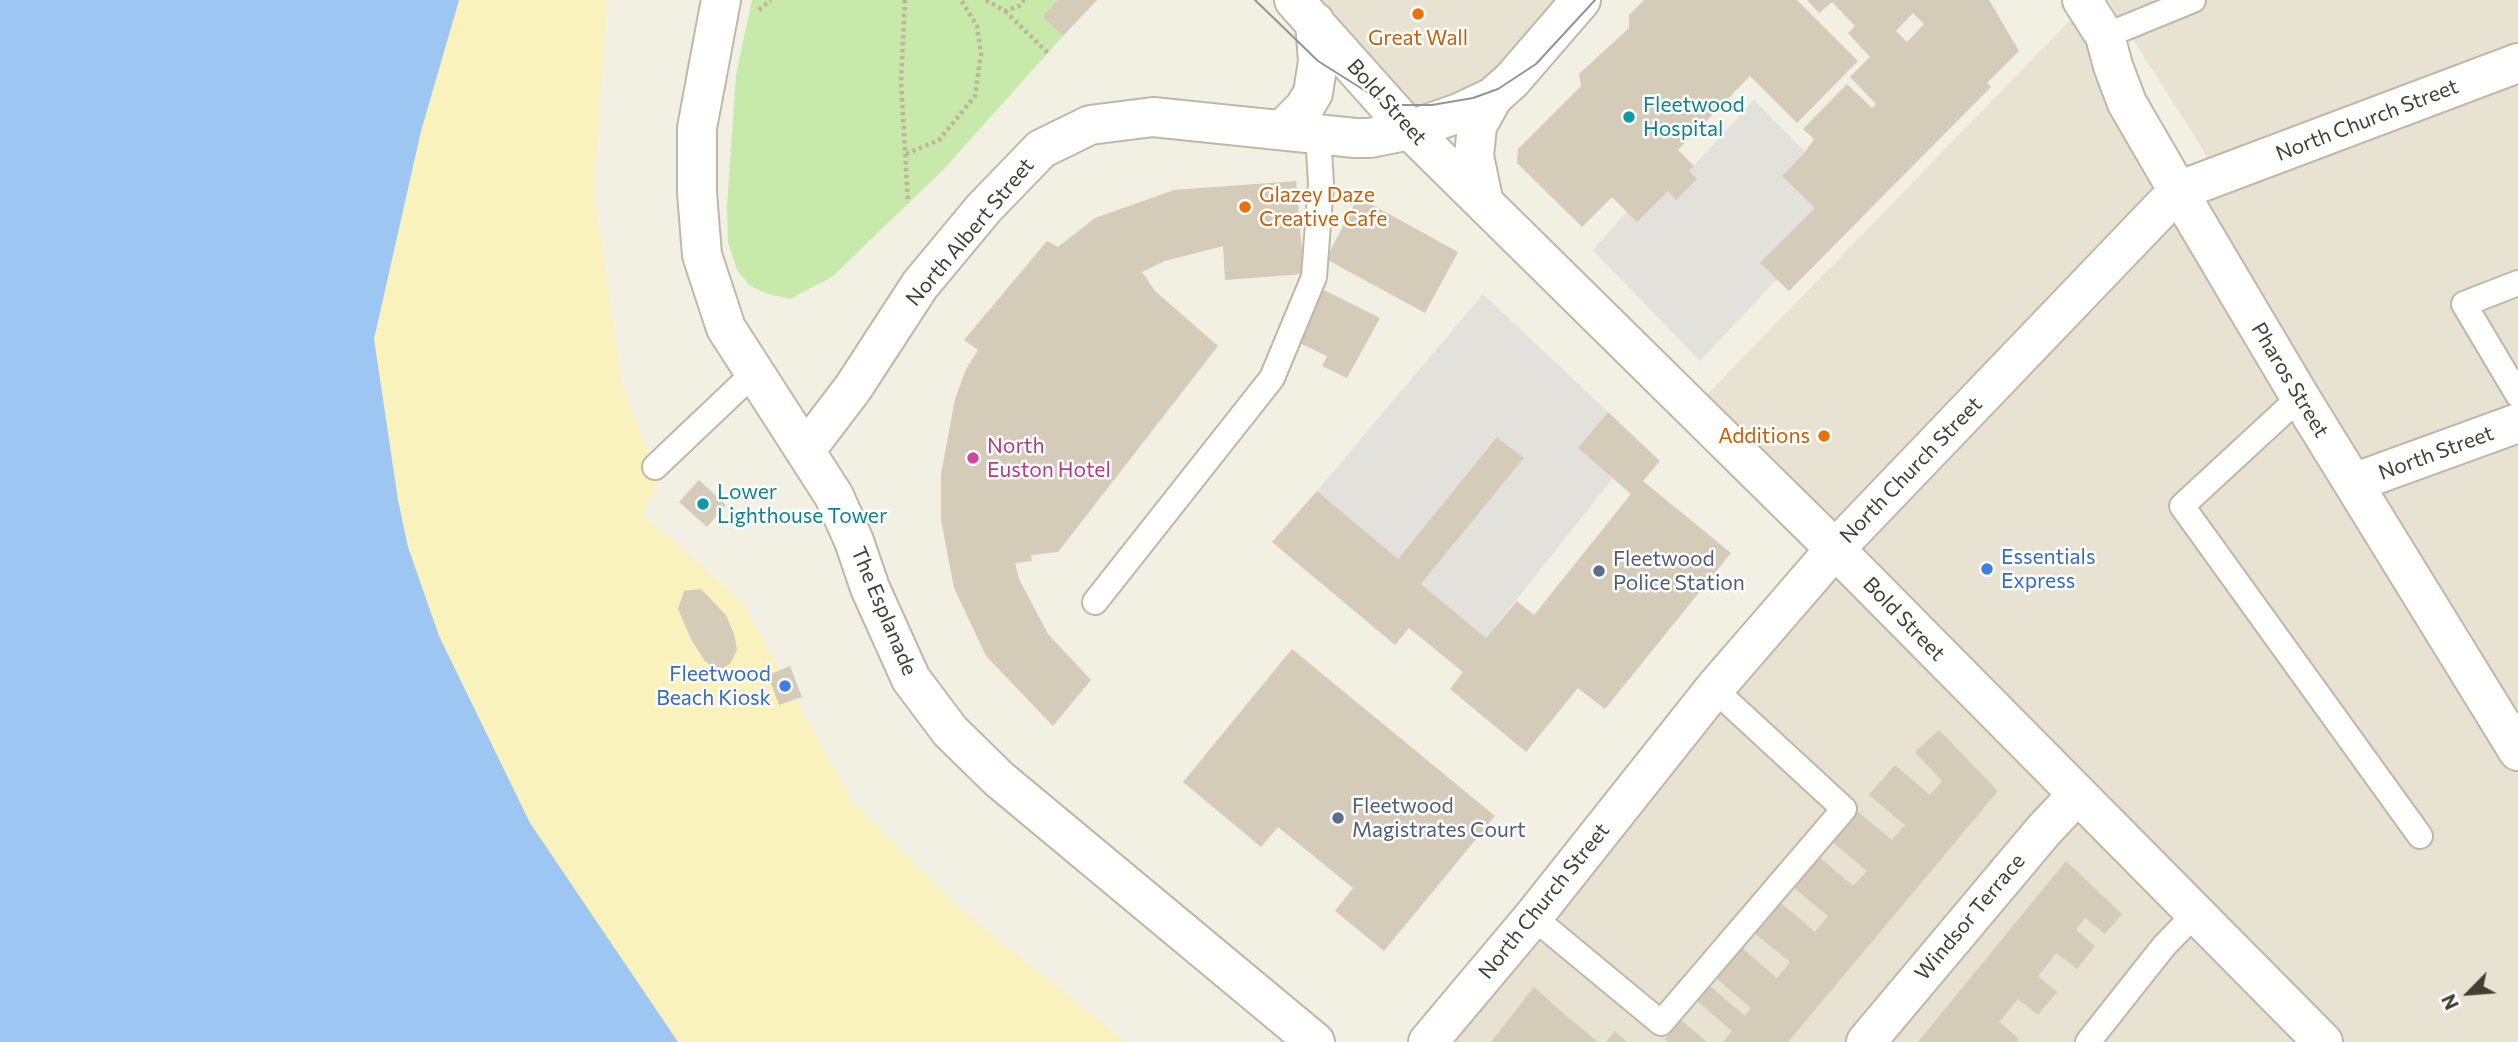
<!DOCTYPE html>
<style>
body{margin:0}
#map{position:relative;width:2518px;height:1042px;overflow:hidden;background:#f2efe3;font-family:Commissioner,sans-serif}
canvas{display:block}
.north{position:absolute;left:2434px;top:958px;width:70px;height:70px;-webkit-text-stroke:5px #fff;paint-order:stroke;rotate:245deg;font-size:19px;font-weight:700;line-height:28px;text-align:center;color:#443f33}
.north::after{content:'';display:block;margin:auto;width:24px;height:32px;background:#443f33;clip-path:polygon(50% 0,100% 100%,50% 72%,0 100%)}
</style>
<div id="map">
<canvas width="2518" height="1042"></canvas>
<div class="north">N</div>
</div>
<script>
const c = document.querySelector('canvas').getContext('2d');
c.lineJoin = 'round';
function paint(path, color) {
  c.fillStyle = color;
  c.fill(path, 'evenodd');
}
function toPath(rows) {
  const path = new Path2D();
  for (const r of rows) {
    path.moveTo(r[0], r[1]);
    for (let i = 2; i < r.length; i += 2) path.lineTo(r[i], r[i + 1]);
  }
  return path;
}
function strokePath(path, color, width, dash) {
  c.strokeStyle = color;
  c.lineWidth = width;
  c.lineCap = dash ? 'butt' : 'round';
  c.setLineDash(dash || []);
  c.stroke(path);
}
function drawText(font, color, halo, rows, align = 'center') {
  c.font = font + ' Commissioner,sans-serif';
  c.lineWidth = 5;
  c.setLineDash([]);
  c.textBaseline = 'middle';
  c.strokeStyle = halo;
  c.fillStyle = color;
  for (const [text, x, y, turn = 0] of rows) {
    c.save();
    c.translate(x, y);
    c.rotate((+turn || 0) * Math.PI / 180);
    c.textAlign = isNaN(turn) ? turn : align;
    if (halo) c.strokeText(text, 0, 0);
    c.fillText(text, 0, 0);
    c.restore();
  }
}
paint(toPath([
 [1294,0,1581,0,1512,80,1410,130],
 [2108,0,2518,0,2518,1042,1428,1042,1835,549,1693,409,2085,5,2178,191,2215,176,2202,148]
]), '#e7e2d1');
paint(toPath([
 [752,0,1057,0,1042,17,1063,36,944,169,832,277,790,299,768,294,750,286,737,270,728,242,727,206,736,75]
]), '#c7e9aa');
paint(toPath([
 [197,0,607,0,594,192,622,384,659,480,643,515,743,603,851,800,956,906,1125,1042,318,1042]
]), '#f9f2bd');
paint(toPath([
 [1754,100,1805,152,1782,176,1815,208,1761,263,1777,279,1700,361,1593,250,1627,211,1637,222,1668,191,1676,199,1697,179,1689,171],
 [1483,294,1608,412,1578,448,1613,478,1486,638,1421,584,1524,458,1497,437,1398,559,1317,491]
]), '#e3e1dc');
paint(toPath([
 [0,0,459,0,421,131,374,339,398,500,408,547,439,636,530,823,678,1042,0,1042]
]), '#9dc7f2');
paint(toPath([
 [1057,0,1097,0,1063,36,1042,17],
 [1644,0,1797,0,1858,61,1797,123,1750,76,1678,150,1694,166,1689,171,1697,179,1676,200,1668,191,1637,222,1612,197,1582,227,1517,163,1518,149,1581,86,1579,74,1629,28,1629,15],
 [1807,0,1989,0,2019,51,1987,83,1991,87,1789,291,1760,263,1815,208,1782,176,1805,152,1814,139,1803,129,1847,84,1872,108,1876,104,1850,77,1870,57,1848,33,1855,26,1832,2,1819,13],
 [1913,13,1924,24,1907,42,1896,31],
 [1296,181,1304,274,1225,280,1223,246,1165,261,1142,272,1155,291,1218,346,1058,552,1031,555,1032,561,1015,563,1019,579,1048,634,1091,680,1053,726,986,656,954,588,941,520,941,474,955,399,966,369,978,350,964,340,1047,241,1058,247,1095,218,1174,190],
 [1358,197,1458,252,1425,313,1326,259],
 [1324,290,1380,318,1347,378,1322,366,1327,356,1295,341,1307,311,1313,313],
 [1608,412,1660,461,1643,481,1731,553,1605,709,1578,688,1526,752,1450,689,1463,672,1409,628,1395,645,1272,542,1317,491,1398,559,1497,437,1524,458,1421,584,1486,638,1517,601,1534,615,1631,494,1578,448],
 [699,480,726,505,707,527,679,502],
 [701,589,726,615,734,634,737,650,730,664,718,670,705,661,692,641,678,609,684,591],
 [1292,649,1495,816,1384,951,1335,911,1353,888,1278,827,1261,847,1183,782],
 [790,666,802,697,779,705,768,675],
 [1939,730,1998,791,1788,1042,1723,1042,1732,1031,1697,1001,1710,986,1745,1016,1751,1008,1716,978,1742,948,1777,978,1790,962,1754,933,1780,902,1815,932,1828,916,1793,887,1819,857,1853,886,1867,871,1831,841,1857,811,1892,840,1905,825,1869,795,1895,765,1930,795,1942,781,1915,752],
 [2066,861,2122,914,2105,934,2085,918,2076,930,2095,946,2077,969,2056,953,2047,965,2038,976,2057,992,2038,1015,2018,999,1999,1022,2019,1039,2017,1042,1918,1042],
 [1534,987,1564,1014,1598,1042,1491,1042],
 [1681,1020,1707,1042,1668,1042,1665,1039],
 [1615,1031,1627,1042,1606,1042]
]), '#d4ccb9');
const service = toPath([
 [2105,36,2193,0],
 [2518,283,2464,304,2518,395],
 [2300,397,2182,506,2420,836],
 [655,467,755,372],
 [1095,602,1272,378,1314,277,1321,184,1318,134],
 [1533,917,1661,1023,1844,809,1714,689],
 [2088,1042,2164,946,2196,913]
]);
const minor = toPath([
 [1294,0,1410,130,1835,549,2323,1042],
 [2082,0,2105,36,2113,66,2127,103,2178,191,2300,397,2518,751],
 [1283,129,1304,108,1313,93,1318,61,1315,22],
 [1483,199,1474,156,1477,126,1493,97],
 [2353,483,2518,423],
 [1428,1042,1533,917,1714,689,1835,549,2178,191,2518,63],
 [1866,1042,2044,830,2077,795]
]);
const tertiary = toPath([
 [721,0,697,128,697,193,702,255,726,328,834,496,854,541,870,588,911,679,950,731,999,779,1315,1042],
 [805,451,853,388,920,285,984,208,1041,149,1090,125,1153,117,1355,138,1370,138,1410,130,1459,113,1493,97,1512,80,1581,0]
]);
strokePath(service, '#beb8a6', 28);
strokePath(minor, '#beb8a6', 42);
strokePath(tertiary, '#beb8a6', 42);
strokePath(toPath([
 [905,0,901,81,908,203],
 [986,0,1005,11,1019,6,1024,0],
 [759,10,771,0],
 [1005,11,1048,53],
 [906,154,939,140,975,96,981,54,977,26,961,0]
]), '#c0b597', 4.5, [3.5, 3.5]);
strokePath(service, '#fff', 24);
strokePath(minor, '#fff', 38);
strokePath(tertiary, '#fff', 38);
strokePath(toPath([
 [1255,0,1318,61,1375,97,1389,105,1432,105,1473,98,1498,89,1536,64,1595,0]
]), '#949494', 2);
for (const [x, y, r, color] of [
 [1418,14,7,"#e8710a"],
 [1629,117,7,"#0f9aa8"],
 [1245,207,7,"#e8710a"],
 [1824,436,7,"#e8710a"],
 [973,458,7,"#d1479c"],
 [703,504,7,"#0f9aa8"],
 [1987,569,7,"#3f7fe0"],
 [1599,571,7,"#5c6f8a"],
 [785,686,7,"#3f7fe0"],
 [1338,818,7,"#5c6f8a"]
]) {
  const dot = new Path2D();
  dot.arc(x, y, r, 0, 2 * Math.PI);
  c.fillStyle = color;
  c.fill(dot);
  strokePath(dot, '#fff', 2.5);
}
drawText('21px', '#c56008', '#fff', [
 ["Great Wall",1418,38],
 ["Glazey Daze",1259,195,"left"],
 ["Creative Cafe",1259,219,"left"],
 ["Additions",1810,436,"right"]
]);
drawText('21px', '#443f33', '#fff', [
 ["Bold Street",1387,102,48],
 ["North Church Street",2367,120,-21],
 ["North Albert Street",970,232,-50],
 ["Pharos Street",2290,380,59],
 ["North Street",2436,453,-20],
 ["North Church Street",1911,470,-46],
 ["The Esplanade",884,611,67],
 ["Bold Street",1904,619,46],
 ["North Church Street",1544,901,-51],
 ["Windsor Terrace",1970,917,-50]
]);
drawText('21px', '#0d838f', '#fff', [
 ["Fleetwood",1643,105],
 ["Hospital",1643,129],
 ["Lower",717,492],
 ["Lighthouse Tower",717,516]
], 'left');
drawText('21px', '#b23c85', '#fff', [
 ["North",987,446],
 ["Euston Hotel",987,470]
], 'left');
drawText('21px', '#366cbe', '#fff', [
 ["Essentials",2001,557],
 ["Express",2001,581],
 ["Fleetwood",771,674,"right"],
 ["Beach Kiosk",771,698,"right"]
], 'left');
drawText('21px', '#4e5e75', '#fff', [
 ["Fleetwood",1613,559],
 ["Police Station",1613,583],
 ["Fleetwood",1352,806],
 ["Magistrates Court",1352,830]
], 'left');
</script>
